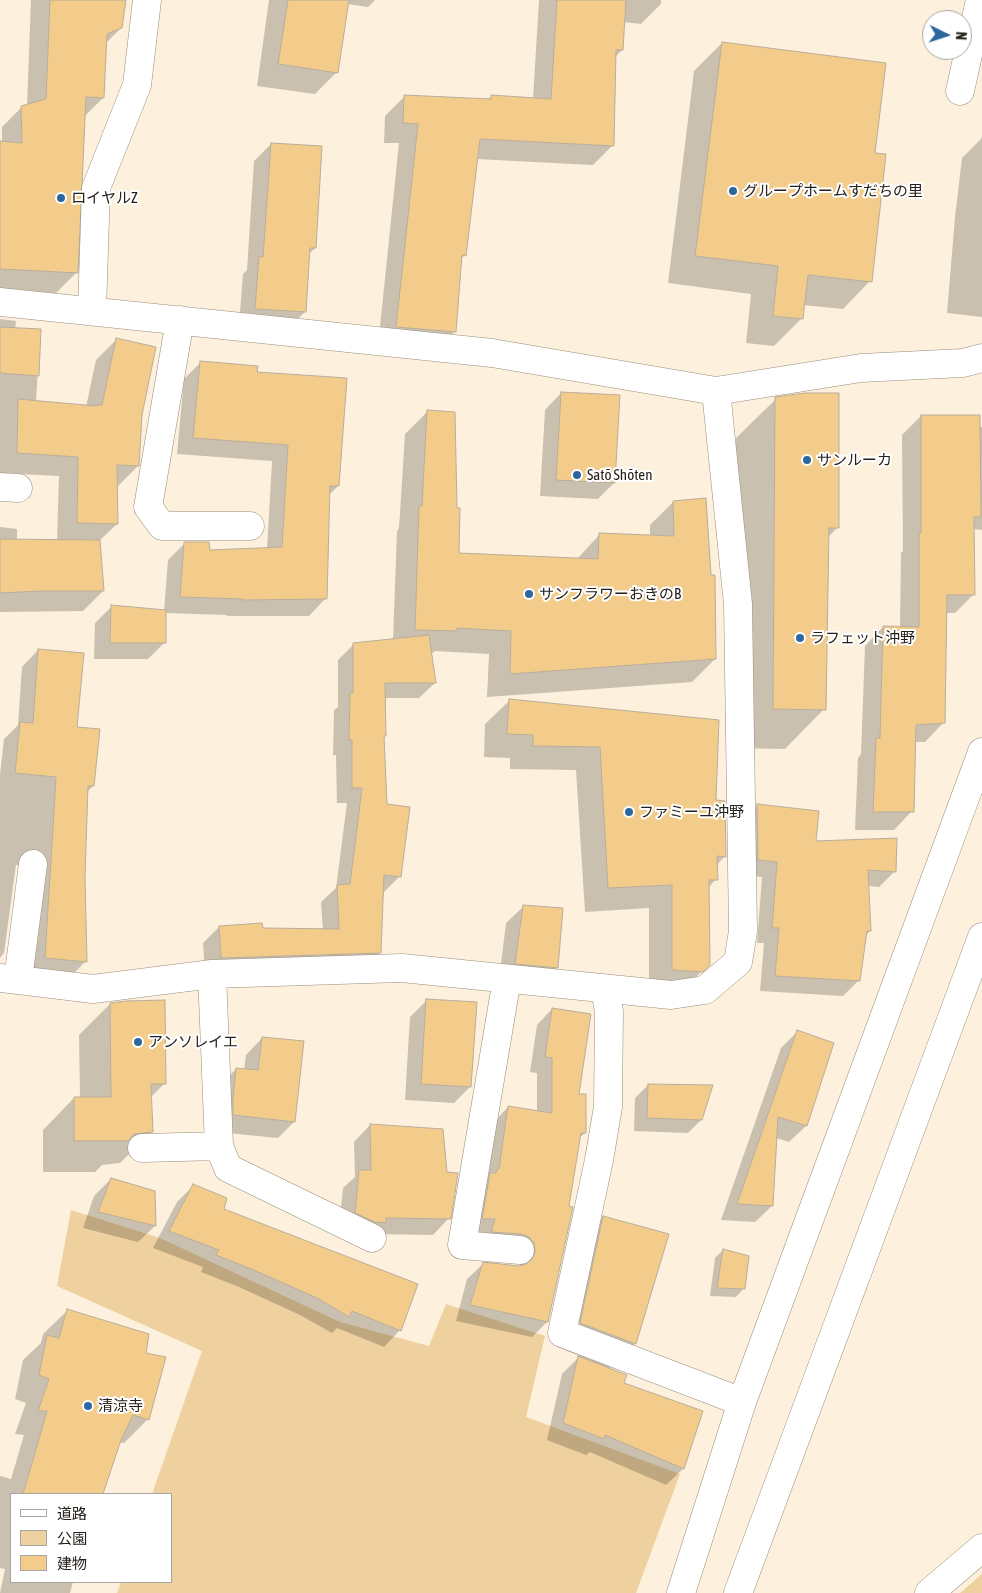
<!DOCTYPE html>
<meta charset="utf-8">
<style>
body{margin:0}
#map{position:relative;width:982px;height:1593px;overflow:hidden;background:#fdf1dd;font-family:"Asap Condensed","Noto Sans JP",sans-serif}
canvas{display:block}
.legend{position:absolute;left:10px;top:1493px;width:162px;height:90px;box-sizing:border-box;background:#fff;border:1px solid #a8a6a3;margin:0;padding:6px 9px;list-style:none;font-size:15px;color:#25211a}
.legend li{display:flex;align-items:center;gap:10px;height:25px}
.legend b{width:25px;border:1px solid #a8a6a3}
.north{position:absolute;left:922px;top:10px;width:50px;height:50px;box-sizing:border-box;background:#fff;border:1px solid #a8a6a3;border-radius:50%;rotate:94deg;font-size:14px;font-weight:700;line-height:20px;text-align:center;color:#25211a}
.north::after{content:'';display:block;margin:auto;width:18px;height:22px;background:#2c669e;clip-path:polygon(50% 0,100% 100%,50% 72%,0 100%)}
</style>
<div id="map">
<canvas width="982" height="1593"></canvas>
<ul class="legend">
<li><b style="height:6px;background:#fff"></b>道路</li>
<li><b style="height:14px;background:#efd19f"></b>公園</li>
<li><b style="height:14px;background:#f3cc8b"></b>建物</li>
</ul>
<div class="north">N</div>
</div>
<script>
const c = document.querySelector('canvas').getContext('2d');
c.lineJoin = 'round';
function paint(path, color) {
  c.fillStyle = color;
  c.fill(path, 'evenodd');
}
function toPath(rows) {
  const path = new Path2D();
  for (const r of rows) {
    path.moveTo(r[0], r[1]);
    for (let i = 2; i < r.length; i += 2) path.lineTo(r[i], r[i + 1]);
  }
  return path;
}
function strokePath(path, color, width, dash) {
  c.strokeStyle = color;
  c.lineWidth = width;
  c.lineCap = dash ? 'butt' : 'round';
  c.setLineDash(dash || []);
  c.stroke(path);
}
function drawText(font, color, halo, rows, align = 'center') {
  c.font = font + ' "Asap Condensed","Noto Sans JP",sans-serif';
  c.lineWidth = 4;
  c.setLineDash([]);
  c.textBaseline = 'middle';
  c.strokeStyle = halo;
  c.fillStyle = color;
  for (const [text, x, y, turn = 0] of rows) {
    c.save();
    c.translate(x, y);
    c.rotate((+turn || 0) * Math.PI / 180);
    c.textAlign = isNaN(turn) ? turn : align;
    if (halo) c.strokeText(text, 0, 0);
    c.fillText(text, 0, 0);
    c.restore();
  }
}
paint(toPath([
 [71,1210,160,1238,340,1322,429,1346,446,1304,545,1336,526,1417,680,1474,636,1593,117,1593,121,1582,171,1582,171,1494,152,1494,202,1351,57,1286],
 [982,1574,982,1593,960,1593]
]), '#efd19f');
paint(toPath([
 [31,0,124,0,121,28,106,43,103,98,84,117,76,273,56,293,15,291,0,306,0,142,2,143,2,127,22,107,27,106],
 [269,0,375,0,368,7,347,4,337,72,315,94,257,86],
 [539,0,661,0,661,4,641,24,623,22,622,50,614,58,612,146,593,165,476,159,465,255,460,260,455,331,435,351,378,346,399,143,384,143,385,116,405,96,487,100,492,96,533,99],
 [722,43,874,154,870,281,843,309,803,305,802,318,774,346,746,343,751,294,668,283,694,71],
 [982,136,982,317,947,313,955,217,962,158,981,139],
 [271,144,315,248,309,254,305,312,288,328,239,325,243,274,247,270,254,161],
 [0,319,16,321,15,329,40,330,36,402,86,407,96,360,116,340,141,415,138,466,118,486,116,485,117,524,99,541,103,591,83,611,0,612,0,527,17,529,17,540,57,541,59,476,0,473],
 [200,363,338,486,329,495,325,599,309,616,227,616,227,615,165,613,165,642,148,659,94,659,95,623,111,607,164,611,168,560,185,543,209,551,267,549,272,461,177,454,184,379],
 [561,393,614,483,598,499,540,496,545,410],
 [776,399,838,527,827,538,824,709,785,749,733,748,736,438],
 [428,411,458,554,577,559,600,534,650,536,650,525,673,502,715,659,692,682,487,697,489,654,435,651,431,654,435,683,419,698,384,698,383,737,386,805,400,876,384,892,382,892,380,952,364,968,205,973,203,943,219,927,323,930,321,902,336,888,347,803,337,803,336,755,333,755,334,710,338,707,338,660,354,644,393,640,397,531,399,528,405,434],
 [921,416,982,427,982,530,973,529,974,594,955,613,946,613,943,723,925,742,914,742,912,811,894,830,855,830,858,758,861,754,865,646,883,627,900,628,901,553,903,551,902,435],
 [38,650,76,728,93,786,86,793,84,877,86,961,69,978,21,973,26,868,17,865,16,865,4,953,0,958,0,775,4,739,18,725,22,667],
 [509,701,715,801,725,856,716,866,716,879,708,888,709,964,685,988,649,993,649,908,585,912,576,770,510,769,510,758,484,757,485,724],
 [757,806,814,842,895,871,879,887,868,886,870,931,865,936,859,980,843,996,760,991,764,943,757,943,762,877,743,875,742,821],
 [523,907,557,967,540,984,499,980,506,923],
 [427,1000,470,1087,454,1103,405,1100,410,1017],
 [110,1004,165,1083,150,1098,151,1132,120,1163,102,1165,95,1172,43,1172,43,1130,74,1098,80,1098,79,1035],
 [552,1009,578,1096,585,1133,579,1138,547,1322,532,1337,456,1321,467,1279,483,1264,520,1267,519,1259,467,1234,493,1123,508,1107,537,1112,537,1073,530,1072,537,1025],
 [797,1032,833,1044,806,1126,789,1142,776,1138,772,1206,755,1222,721,1220,781,1048],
 [262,1038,294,1122,278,1138,217,1132,220,1086,236,1069,244,1070,246,1055],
 [648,1085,701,1120,688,1133,634,1131,635,1098],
 [370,1125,449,1218,433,1235,373,1234,339,1229,343,1188,355,1177,354,1142],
 [111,1179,153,1192,155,1226,138,1242,83,1228,94,1196],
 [193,1186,223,1210,400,1330,384,1347,337,1328,332,1333,300,1315,239,1287,201,1272,203,1267,153,1248,177,1202],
 [603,1217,667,1235,635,1344,609,1369,623,1384,701,1412,683,1469,666,1485,590,1452,586,1455,547,1440,562,1374,580,1356,557,1347,579,1241],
 [723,1250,744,1288,736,1297,710,1296,715,1258],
 [68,1310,144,1354,148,1419,124,1443,119,1442,102,1494,11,1494,11,1582,73,1582,70,1593,0,1593,5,1569,0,1568,0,1476,11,1479,24,1435,15,1434,26,1403,15,1399,23,1360,41,1343,43,1334]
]), '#0003');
const building = toPath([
 [50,0,126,0,122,28,107,34,104,98,86,97,78,273,0,269,0,141,22,143,21,106,46,99,50,0],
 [288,0,349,0,338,73,278,64,288,0],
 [557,0,626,0,623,50,616,50,614,146,480,139,466,256,462,255,456,332,396,327,418,124,403,123,404,95,491,99,491,95,551,99,557,0],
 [722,42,886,63,875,153,886,154,872,282,808,275,803,319,773,316,778,266,695,256,722,42],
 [271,143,322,146,316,248,310,248,306,312,255,309,259,256,263,257,271,143],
 [0,327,41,329,39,376,0,373,0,327],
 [116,338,156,347,142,415,139,466,117,465,118,524,77,523,78,457,17,453,18,399,96,406,96,405,102,405,116,338],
 [200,361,258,366,257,372,347,378,339,486,330,486,327,599,243,600,243,599,180,597,184,542,209,542,210,550,282,547,288,445,193,438,200,361],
 [561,392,620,395,615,483,556,480,561,392],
 [805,393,839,393,839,528,829,528,826,710,773,709,775,397,805,393],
 [427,410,455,412,457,508,460,508,459,553,598,559,599,533,674,536,673,501,706,498,711,575,715,575,716,659,510,674,511,631,457,628,457,631,415,630,419,506,422,506,427,410],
 [921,415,980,415,981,517,974,517,975,595,947,595,945,723,916,725,914,812,873,812,876,738,880,738,883,626,919,627,919,533,921,533,921,415],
 [0,539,100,540,104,591,42,591,0,593,0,539],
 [111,605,166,610,166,643,110,643,111,605],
 [429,635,436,683,385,683,386,736,384,736,387,804,410,807,401,877,384,875,381,953,221,958,219,926,262,923,263,928,339,929,337,885,350,884,362,788,352,788,352,740,349,740,350,693,353,693,353,643,429,635],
 [38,649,84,653,77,727,100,729,94,786,88,786,85,877,87,962,45,958,56,777,15,773,20,722,33,723,38,649],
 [509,699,719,720,716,800,725,801,726,857,717,856,718,880,709,880,710,965,703,972,672,970,672,885,608,888,600,747,533,746,533,735,507,734,509,699],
 [757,804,819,811,816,841,897,838,896,872,868,870,871,931,867,931,860,981,775,976,779,928,772,928,777,862,758,860,757,804],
 [523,905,563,908,558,968,515,964,523,905],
 [426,999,477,1002,471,1087,421,1084,426,999],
 [165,1000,166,1084,151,1084,153,1132,134,1134,128,1141,74,1141,74,1097,111,1097,110,1003,126,1001,165,1000],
 [552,1008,591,1014,579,1094,586,1094,586,1133,581,1133,569,1206,573,1207,548,1322,470,1305,483,1262,519,1266,526,1264,532,1259,535,1252,534,1243,529,1237,521,1234,491,1232,495,1219,482,1219,490,1173,496,1173,497,1169,499,1169,508,1106,552,1113,552,1058,545,1057,552,1008],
 [797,1030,834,1043,807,1126,778,1117,773,1206,737,1204,797,1030],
 [262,1037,304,1041,295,1122,233,1115,233,1098,236,1068,258,1070,262,1037],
 [648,1084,713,1085,702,1120,647,1118,648,1084],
 [370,1124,443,1129,447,1172,458,1173,451,1219,386,1218,386,1223,375,1222,355,1213,359,1170,371,1170,370,1124],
 [111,1178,155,1191,156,1226,98,1212,111,1178],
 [193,1184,227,1198,224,1209,418,1284,401,1331,352,1311,349,1317,317,1298,256,1271,216,1255,219,1250,169,1231,193,1184],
 [603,1216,669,1234,636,1344,580,1323,603,1216],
 [723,1249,749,1256,745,1289,717,1288,723,1249],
 [67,1309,149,1334,146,1353,166,1357,149,1420,133,1415,121,1440,103,1494,23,1494,47,1411,38,1411,49,1379,39,1375,47,1335,59,1338,67,1309],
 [578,1356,627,1375,624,1383,703,1411,684,1469,605,1435,604,1439,563,1423,578,1356]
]);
paint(building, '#f3cc8b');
strokePath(building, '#b8ad9b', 1);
const minor = toPath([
 [960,91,980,0],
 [0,302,492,353,716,391,861,368,963,363,982,358],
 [92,311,96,188,137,85,147,0],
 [180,320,148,507,162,526,250,526],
 [0,487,18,488],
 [212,974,219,1146,228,1168,372,1238],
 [0,978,93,989,212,974,402,968,671,995,705,990,738,962,743,931,738,604,716,391],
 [507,979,462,1245,520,1250],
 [18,980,33,864],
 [605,989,609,1012,608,1107,599,1160,562,1333,742,1402],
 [142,1148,219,1146],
 [681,1593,742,1402,982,752],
 [738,1593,982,937],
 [929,1593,982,1548]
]);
strokePath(minor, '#988d7b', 29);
strokePath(minor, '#fff', 28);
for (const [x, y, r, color] of [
 [733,191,5,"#2c669e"],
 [61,198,5,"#2c669e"],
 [807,460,5,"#2c669e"],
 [577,475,5,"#2c669e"],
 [529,594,5,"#2c669e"],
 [800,638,5,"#2c669e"],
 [629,812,5,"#2c669e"],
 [138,1042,5,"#2c669e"],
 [88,1406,5,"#2c669e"]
]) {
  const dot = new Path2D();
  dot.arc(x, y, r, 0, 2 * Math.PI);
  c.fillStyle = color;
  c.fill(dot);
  strokePath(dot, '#fff', 2);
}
drawText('15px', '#25211a', '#fff', [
 ["グループホームすだちの里",743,191],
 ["ロイヤルZ",71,198],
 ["サンルーカ",817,460],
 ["Satō Shōten",587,475],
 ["サンフラワーおきのB",539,594],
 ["ラフェット沖野",810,638],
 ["ファミーユ沖野",639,812],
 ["アンソレイエ",148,1042],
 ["清涼寺",98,1406]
], 'left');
</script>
